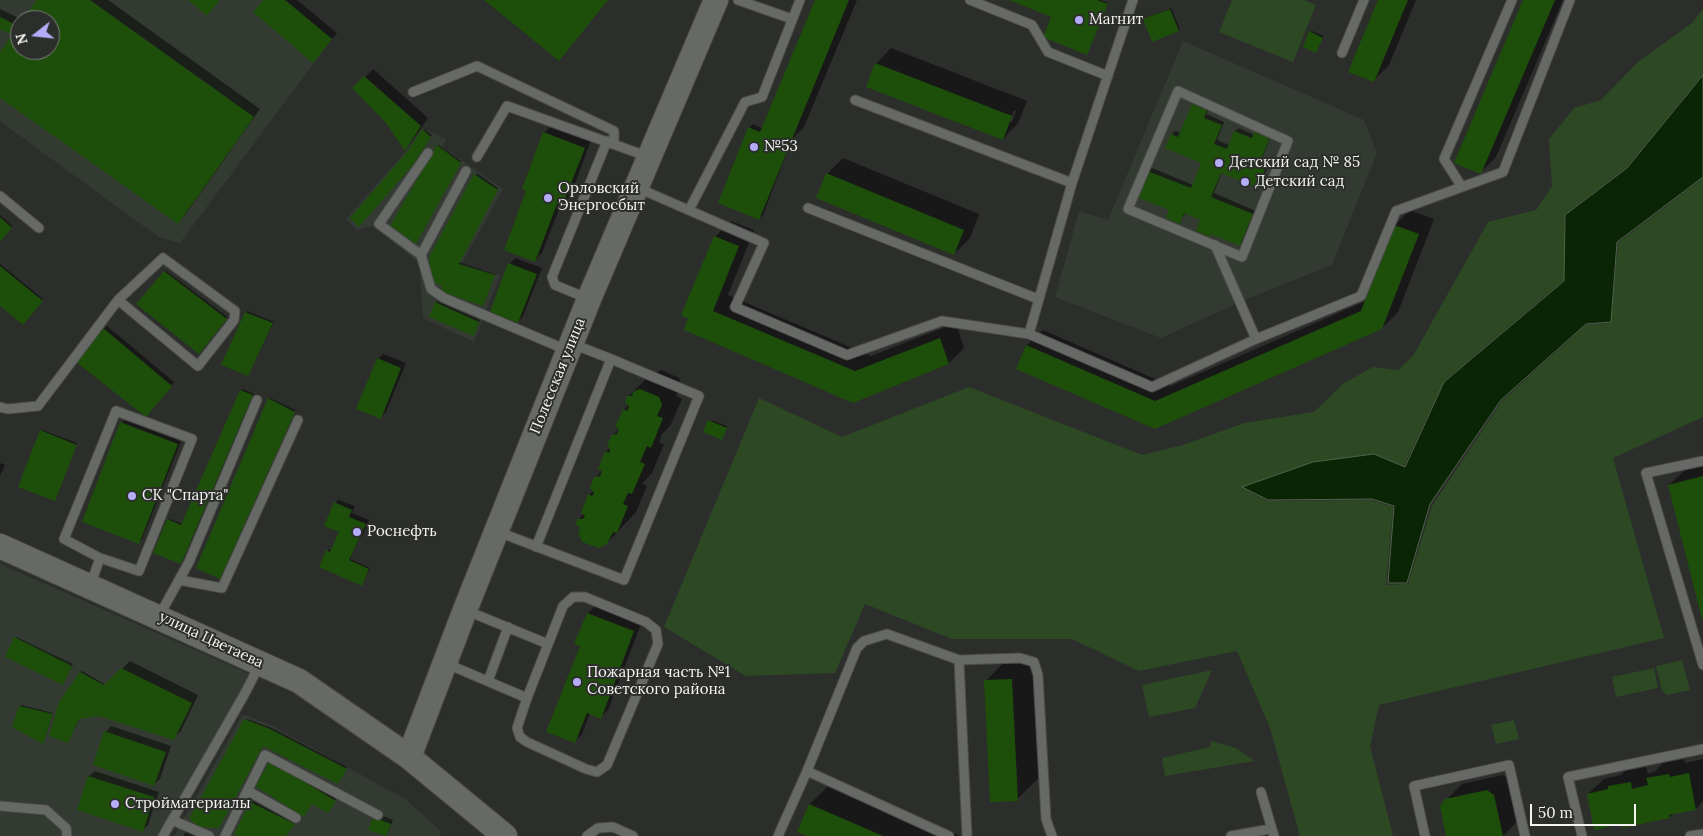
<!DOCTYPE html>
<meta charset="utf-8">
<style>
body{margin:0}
#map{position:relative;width:1703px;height:836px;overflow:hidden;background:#2c2e2b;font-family:Lora,serif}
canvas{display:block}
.north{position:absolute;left:10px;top:10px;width:50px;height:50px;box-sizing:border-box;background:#2c2e2b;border:1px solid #7c7d7b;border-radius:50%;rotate:254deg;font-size:14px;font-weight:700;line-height:20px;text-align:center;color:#f3f4f2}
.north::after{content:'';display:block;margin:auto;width:18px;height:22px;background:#b5acf8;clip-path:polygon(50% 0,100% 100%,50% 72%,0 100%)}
.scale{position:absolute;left:1530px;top:804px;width:106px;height:22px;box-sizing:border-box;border:2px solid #f3f4f2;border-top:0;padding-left:6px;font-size:15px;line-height:18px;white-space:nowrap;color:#f3f4f2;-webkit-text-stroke:4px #2c2e2b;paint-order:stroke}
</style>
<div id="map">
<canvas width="1703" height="836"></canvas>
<div class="north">N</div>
<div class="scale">50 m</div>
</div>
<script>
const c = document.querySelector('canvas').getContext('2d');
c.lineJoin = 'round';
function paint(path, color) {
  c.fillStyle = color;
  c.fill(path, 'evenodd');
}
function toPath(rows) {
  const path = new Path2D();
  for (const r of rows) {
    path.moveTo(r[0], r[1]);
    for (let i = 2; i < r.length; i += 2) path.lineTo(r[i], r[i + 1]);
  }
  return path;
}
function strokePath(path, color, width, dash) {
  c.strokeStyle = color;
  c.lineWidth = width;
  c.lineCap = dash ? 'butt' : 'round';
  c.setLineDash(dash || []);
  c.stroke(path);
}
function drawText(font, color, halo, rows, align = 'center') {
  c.font = font + ' Lora,serif';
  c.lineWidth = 4;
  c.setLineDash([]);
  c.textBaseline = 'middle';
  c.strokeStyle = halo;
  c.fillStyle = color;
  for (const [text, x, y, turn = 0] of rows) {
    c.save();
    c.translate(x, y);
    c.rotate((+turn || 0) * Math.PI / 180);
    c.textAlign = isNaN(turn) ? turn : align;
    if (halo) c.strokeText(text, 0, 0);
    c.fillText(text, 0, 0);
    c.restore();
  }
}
paint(toPath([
 [0,0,285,0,332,39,180,243,159,237,117,207,0,121],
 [20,20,50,20,50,50,20,50],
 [1183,41,1364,120,1377,153,1332,265,1240,302,1161,338,1055,297,1079,211,1108,220],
 [422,128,446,139,443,147,503,189,462,263,500,275,474,342,423,318,419,263,373,226,357,230,346,219,407,150],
 [0,564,252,675,166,836,0,836],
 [243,714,273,726,405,799,441,831,440,836,174,836]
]), '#333a32');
paint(toPath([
 [1232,0,1304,0,1316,5,1293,62,1219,32],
 [1703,9,1703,74,1627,167,1564,215,1564,280,1444,381,1404,466,1375,454,1313,462,1242,487,1267,501,1371,500,1393,507,1386,585,1408,584,1432,506,1502,401,1586,325,1611,323,1618,243,1703,178,1703,417,1613,458,1664,638,1379,705,1370,746,1393,836,1300,836,1270,728,1237,651,1139,671,1072,639,952,639,865,604,835,673,746,676,664,627,759,398,842,437,969,387,1142,455,1183,445,1244,423,1314,412,1344,383,1373,367,1398,370,1413,356,1488,222,1536,210,1552,186,1549,139,1574,108,1601,100,1639,61,1692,23],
 [1682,660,1690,690,1667,695,1662,690,1656,666],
 [1654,668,1658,688,1616,697,1612,677],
 [1212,670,1195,708,1149,717,1142,685],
 [1514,720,1519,739,1496,744,1491,725],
 [1211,741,1236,748,1255,761,1165,776,1162,758,1210,747]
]), '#2c4924');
const water = toPath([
 [1703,75,1703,177,1617,242,1611,322,1586,324,1501,400,1430,504,1407,583,1388,583,1394,506,1372,499,1268,500,1242,487,1313,462,1374,454,1405,467,1444,382,1564,281,1565,215,1627,168,1703,75]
]);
paint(water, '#0a2503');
strokePath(water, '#50634b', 1);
paint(toPath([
 [38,0,108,0,260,109,185,215,177,223,0,96,0,54,14,35,0,28,0,9,23,20,20,20,20,50,50,50,50,20,24,20],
 [265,0,297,0,337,33,318,55],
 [816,0,857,0,804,127,792,139,763,215,759,219,749,128,753,124,763,129],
 [1012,0,1101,0,1108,3,1087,54,1054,12],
 [1380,0,1416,0,1389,65,1373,81],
 [1525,0,1563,0,1496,157,1480,173],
 [1171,8,1180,29,1178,30,1146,18],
 [1312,31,1324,36,1316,52,1310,32],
 [891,48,1027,101,1018,123,1003,139,876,64],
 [1014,110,1016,111,1012,122,1009,122],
 [373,69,428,118,412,141,405,149,387,123,354,88],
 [1196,101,1210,107,1206,114,1224,122,1217,140,1229,145,1235,131,1239,128,1255,135,1259,129,1272,134,1260,164,1268,166,1261,183,1257,186,1222,172,1214,193,1256,211,1244,241,1240,244,1202,219,1186,212,1180,222,1148,171,1152,168,1193,185,1203,162,1172,134,1175,131,1181,133,1193,105],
 [552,125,591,140,570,197,561,204,542,253,535,260,528,190,544,133],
 [424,129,432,135,415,162,409,152],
 [439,145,461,161,417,241,438,146],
 [843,158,979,214,970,238,954,254,827,174],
 [477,173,498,188,459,262,495,274,484,303,430,257],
 [1410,210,1434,219,1398,312,1382,328,1155,428,1017,368,1027,345,1043,330,1171,386,1366,301,1395,225],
 [0,215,12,226,0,240],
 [731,221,754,230,728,295,871,356,956,323,964,348,949,363,853,401,685,329,715,237],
 [515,258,542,268,523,316,518,322,491,312,510,264],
 [0,264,43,299,23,323,0,305],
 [166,271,227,317,199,352,137,304],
 [437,301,480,320,475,333,436,303],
 [247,311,274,322,249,373,246,312],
 [107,326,174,382,149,412,103,329],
 [383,354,406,363,386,412,380,418,378,359],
 [661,370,679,378,681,384,676,396,682,399,670,426,662,434,659,442,664,444,652,473,642,484,647,486,636,512,607,543,578,520,585,513,589,495,593,491,595,478,603,470,606,452,610,447,613,435,621,427,624,410,629,404,628,397,648,377],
 [242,389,254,394,182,561,168,520,169,519,183,524],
 [270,398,295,410,221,576,269,399],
 [125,420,181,441,142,539,139,542,121,423],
 [710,420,727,426,723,437,709,421],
 [42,430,77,443,56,498,41,431],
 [0,463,5,465,0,476],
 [1703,465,1703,617,1669,485,1685,470],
 [338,500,355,506,352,513,369,520,363,535,359,539,350,559,370,568,363,583,327,551,329,549,332,551,341,531,335,503],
 [595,606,641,624,608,710,600,717,590,713,582,734,574,742,582,645,588,613],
 [16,637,73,664,64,682,15,638],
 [1035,656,1041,776,1017,799,986,681,1009,657],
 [130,661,198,695,181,731,173,738,99,715,80,718,69,740,80,672,82,671,106,685],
 [21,705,53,713,44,741,20,707],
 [247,719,272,728,347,767,339,781,263,745,219,827],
 [111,726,171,746,160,779,154,784,106,732],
 [1684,759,1685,763,1703,759,1703,801,1696,809,1674,813,1670,817,1623,823,1588,794,1604,779,1621,775,1625,771,1646,767,1648,774,1654,772,1663,763],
 [273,760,336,799,329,810,313,803],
 [95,771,159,792,148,825,142,831,78,809,89,776],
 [1503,775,1510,780,1518,820,1512,827,1503,836,1447,836,1446,800,1462,784],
 [833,781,960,836,810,836,810,804],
 [253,801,295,823,286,836,241,836,236,834],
 [378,814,393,820,388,832,385,835,375,818],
 [1276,829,1277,836,1238,836],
 [186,832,194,836,183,836]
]), '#0007');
paint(toPath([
 [37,0,90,0,254,117,178,224,0,98,0,52,12,35,0,29,0,17,18,26,20,23,20,50,50,50,50,20,22,20],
 [188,0,220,0,207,16],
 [263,0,285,0,332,39,313,63,253,12],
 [484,0,608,0,559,61],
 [815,0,849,0,759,220,718,203,748,127,760,132],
 [1009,0,1097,0,1108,4,1087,55,1043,37,1051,17],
 [1378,0,1408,0,1374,82,1348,72],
 [1523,0,1555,0,1481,174,1454,163],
 [1170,9,1179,31,1152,42,1143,19],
 [1309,31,1323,38,1316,53,1303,47],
 [875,63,1012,116,1003,140,866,87],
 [364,76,421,126,405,151,386,123,352,88],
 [1192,104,1207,110,1204,118,1222,125,1214,144,1227,149,1234,131,1252,138,1254,132,1270,138,1258,167,1265,170,1258,188,1221,173,1211,197,1253,214,1240,246,1211,234,1210,237,1196,231,1200,220,1184,213,1180,224,1166,218,1169,210,1137,197,1147,171,1191,188,1201,163,1165,148,1171,134,1178,137],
 [422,129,431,137,413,165,359,227,350,218,408,151],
 [543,132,585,148,562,206,557,204,535,262,504,250,526,191,522,189],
 [437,145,461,163,416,244,390,226],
 [826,173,964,230,954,255,816,198],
 [474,174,498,190,459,264,495,275,483,306,442,292,442,286,431,281,429,257],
 [0,217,12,228,0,242],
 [1394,225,1419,234,1382,329,1155,429,1016,369,1026,345,1155,401,1361,311],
 [714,236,739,246,713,311,855,371,940,338,949,364,853,403,684,330,688,319,681,315],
 [508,263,537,274,518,323,490,312],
 [0,266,43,301,23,325,0,306],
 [164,271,227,319,199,354,136,304],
 [435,302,479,322,474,336,429,317],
 [245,312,273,323,248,376,221,365],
 [103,328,172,386,146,417,76,362],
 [377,358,401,368,381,419,356,409],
 [640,389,659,397,662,405,657,416,663,418,651,448,647,446,640,462,645,464,632,494,628,493,623,504,628,506,617,533,613,532,607,544,599,548,582,542,578,533,580,528,576,524,577,519,583,519,585,515,581,513,588,494,592,496,594,493,590,488,594,477,600,476,602,471,598,469,605,451,609,453,610,450,607,445,612,435,617,434,619,428,615,427,623,409,627,411,629,406,625,402,627,396,632,396,633,392],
 [240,390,253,395,181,564,153,553,167,519,181,525],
 [268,398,295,412,220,579,196,568],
 [708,420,727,428,722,440,703,432],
 [120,422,178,444,139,544,82,522],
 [40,430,77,445,55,501,18,487],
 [1703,476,1703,619,1702,619,1668,485],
 [334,502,352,510,349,517,366,524,349,560,369,569,362,586,319,567,326,550,330,552,339,532,324,526],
 [587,613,634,631,601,719,587,713,575,743,546,732,580,646,574,644],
 [14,637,72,666,63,685,5,657],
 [121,668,192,703,174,740,99,716,79,719,68,743,49,736,59,702,80,672,104,685],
 [1012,679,1018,801,990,802,984,680],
 [19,706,53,714,43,744,12,727],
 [244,719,270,729,347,769,338,784,263,746,219,828,200,827,189,819],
 [104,731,166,752,154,786,93,765],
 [270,761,336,801,328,813,312,804,304,817,255,786],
 [1689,773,1696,810,1669,815,1670,818,1622,828,1622,824,1594,830,1587,794,1608,789,1608,786,1631,782,1632,789,1648,785,1646,778,1669,774,1670,777],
 [88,776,154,797,143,832,77,810],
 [1487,790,1494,795,1503,836,1446,836,1440,806,1445,799],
 [250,802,295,824,286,836,238,836,234,834],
 [809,804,883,836,807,836,797,832],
 [373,817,391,824,386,836,368,830]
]), '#1d4f0a');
const lane = toPath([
 [738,0,792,19],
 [970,0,1032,25,1048,52,1108,76],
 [1342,53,1364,0],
 [1178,91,1288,141,1242,257,1128,209,1178,91],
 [413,92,477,66,614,131,614,144],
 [855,100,1072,183],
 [477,157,507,106,649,157],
 [466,171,421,255,431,289,444,298,569,351],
 [1462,187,1444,159,1512,0],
 [638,188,764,243,735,307,847,355,942,321,1029,334,1152,387,1256,339,1361,296,1396,211,1503,172,1570,0],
 [0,196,39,228],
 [808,208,1038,299],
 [689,210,745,102,762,97,800,0],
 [1215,245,1256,339],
 [421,255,379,224,428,153],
 [589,299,555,285,552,277,607,141],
 [1029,334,1072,183,1133,0],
 [0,407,8,409,38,406,118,300,198,366,234,320,235,311,163,258,118,300],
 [116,411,192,439,139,571,100,558,64,539,116,411],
 [1703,461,1646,473,1703,665],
 [496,531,624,580,699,396,611,359,573,344],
 [536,547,611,359],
 [179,580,222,588,298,420],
 [90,586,100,558],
 [465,610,548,644],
 [159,616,189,562,257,400],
 [445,663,527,698,517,728,520,737,527,742,586,769,597,772,607,765,658,644,656,630,646,622,585,597,573,597,563,606,527,698],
 [488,681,508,627],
 [807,771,857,648,864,641,887,634,959,660],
 [248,791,296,818],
 [1261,792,1274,836],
 [0,806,46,810,66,828,67,836],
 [172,820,209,836],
 [163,836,244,695,260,664],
 [225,836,265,755,378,815],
 [587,836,598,828,613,827,633,836],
 [778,836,807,771,949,836],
 [967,836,959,660,1020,658,1034,662,1038,675,1046,819,1052,836],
 [1231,836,1271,829],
 [1425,836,1414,786,1509,765,1525,836],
 [1582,836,1568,777,1703,749],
 [1690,836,1703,834]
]);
const secondary = toPath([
 [0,546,299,681,409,757,505,836],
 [409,757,465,610,589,299,716,0]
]);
strokePath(lane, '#4a4b49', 11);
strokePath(secondary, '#4a4b49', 26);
strokePath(lane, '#676966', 9);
strokePath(secondary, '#676966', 24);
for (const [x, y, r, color] of [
 [1079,20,5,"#b5acf8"],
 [754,147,5,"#b5acf8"],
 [1219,163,5,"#b5acf8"],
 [1245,182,5,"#b5acf8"],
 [548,198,5,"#b5acf8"],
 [132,496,5,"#b5acf8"],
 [357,532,5,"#b5acf8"],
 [577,682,5,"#b5acf8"],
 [115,804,5,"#b5acf8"]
]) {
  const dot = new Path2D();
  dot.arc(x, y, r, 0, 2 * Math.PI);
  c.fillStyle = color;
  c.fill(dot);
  strokePath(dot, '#2c2e2b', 2);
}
drawText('15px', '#f3f4f2', '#2c2e2b', [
 ["Магнит",1089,20],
 ["№53",764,147],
 ["Детский сад № 85",1229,163],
 ["Детский сад",1255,182],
 ["Орловский",558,189],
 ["Энергосбыт",558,206],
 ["СК \"Спарта\"",142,496],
 ["Роснефть",367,532],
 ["Пожарная часть №1",587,673],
 ["Советского района",587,690],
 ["Стройматериалы",125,804]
], 'left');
drawText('15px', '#f3f4f2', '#2c2e2b', [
 ["Полесская улица",558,376,-68],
 ["улица Цветаева",211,640,25]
]);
</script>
